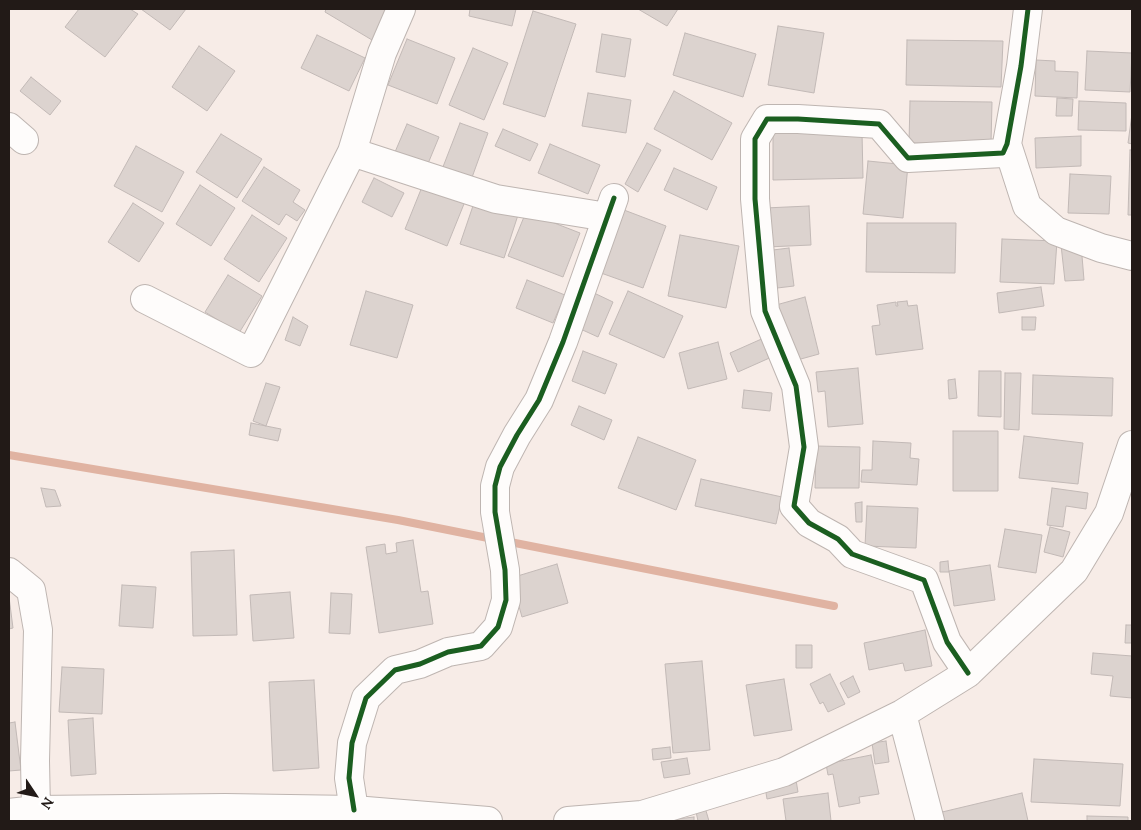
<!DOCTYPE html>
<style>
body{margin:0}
#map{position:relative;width:1141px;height:830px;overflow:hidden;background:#f7ece7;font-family:Lora,serif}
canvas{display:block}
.frame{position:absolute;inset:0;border:10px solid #221a17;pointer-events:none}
.north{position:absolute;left:10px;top:770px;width:50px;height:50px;-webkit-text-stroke:4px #fff;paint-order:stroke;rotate:124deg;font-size:14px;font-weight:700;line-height:20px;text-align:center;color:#221a17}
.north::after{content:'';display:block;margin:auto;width:18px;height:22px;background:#221a17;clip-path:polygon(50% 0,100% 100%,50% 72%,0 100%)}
</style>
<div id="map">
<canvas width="1141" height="830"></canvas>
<div class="frame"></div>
<div class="north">N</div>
</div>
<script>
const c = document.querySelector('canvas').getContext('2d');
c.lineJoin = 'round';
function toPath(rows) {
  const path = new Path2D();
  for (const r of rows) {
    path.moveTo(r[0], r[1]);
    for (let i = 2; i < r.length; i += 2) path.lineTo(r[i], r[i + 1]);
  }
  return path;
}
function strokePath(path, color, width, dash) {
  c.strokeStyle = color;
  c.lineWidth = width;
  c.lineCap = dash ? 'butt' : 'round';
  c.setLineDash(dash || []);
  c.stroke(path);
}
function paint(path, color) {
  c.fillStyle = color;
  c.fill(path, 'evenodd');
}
strokePath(toPath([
 [9,455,398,520,493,539],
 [505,541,834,606]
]), '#e0b3a2', 8);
const building = toPath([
 [79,9,130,9,138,14,105,57,65,27,79,9],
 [141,9,186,9,170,30,141,9],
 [326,9,390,9,372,40,325,12,326,9],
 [470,9,516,9,512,26,469,16,470,9],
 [638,9,678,9,667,26,638,9],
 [533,11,576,24,545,117,503,104,533,11],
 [778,26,824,33,814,93,768,85,778,26],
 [685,33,756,54,743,97,673,75,685,33],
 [602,34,631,39,625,77,596,72,602,34],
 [317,35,365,58,349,91,301,68,317,35],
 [407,39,455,58,437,104,388,85,407,39],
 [907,40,1003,41,1001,87,906,85,907,40],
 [199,46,235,71,207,111,172,87,199,46],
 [473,48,508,63,484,120,449,105,473,48],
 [1087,51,1132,53,1130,92,1085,90,1087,51],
 [1036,60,1055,61,1055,71,1078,72,1077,98,1035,96,1036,60],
 [31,77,61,101,50,115,20,91,31,77],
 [674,91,732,123,712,160,654,129,674,91],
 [588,93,631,100,626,133,582,126,588,93],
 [1057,98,1073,99,1072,116,1056,116,1057,98],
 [910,101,992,102,991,144,909,143,910,101],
 [1079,101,1126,103,1126,131,1078,130,1079,101],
 [1132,114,1132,144,1128,143,1132,114],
 [460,123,488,133,470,183,441,172,460,123],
 [407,124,439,137,427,166,395,152,407,124],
 [503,129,538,144,530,161,495,146,503,129],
 [862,132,863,178,773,180,773,133,862,132],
 [221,134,262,159,237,198,196,172,221,134],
 [1081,136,1081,166,1036,168,1035,138,1081,136],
 [647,143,661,150,638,192,625,184,647,143],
 [550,144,600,165,588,194,538,173,550,144],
 [136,146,184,172,162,212,114,186,136,146],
 [1130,150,1132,150,1132,215,1128,215,1130,150],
 [868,161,908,165,903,218,863,214,868,161],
 [264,167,300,190,293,202,305,210,297,221,286,214,279,225,242,201,264,167],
 [674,168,717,187,707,210,664,190,674,168],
 [1070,174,1111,176,1109,214,1068,213,1070,174],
 [374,178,404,193,392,217,362,202,374,178],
 [424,182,466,199,447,246,405,229,424,182],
 [200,185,235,208,211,246,176,224,200,185],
 [476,197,519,212,504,258,460,244,476,197],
 [133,203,164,223,139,262,108,242,133,203],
 [809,206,811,245,767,247,765,208,809,206],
 [624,210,666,226,643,288,601,273,624,210],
 [526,212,580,233,563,277,508,256,526,212],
 [252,215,287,238,259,282,224,259,252,215],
 [867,223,956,223,955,273,866,272,867,223],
 [680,235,739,246,726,308,668,296,680,235],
 [1002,239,1057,241,1054,284,1000,282,1002,239],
 [1081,244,1084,280,1065,281,1061,245,1081,244],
 [789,248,794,286,769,289,765,251,789,248],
 [228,275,262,296,239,333,205,312,228,275],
 [527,280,565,295,553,323,516,308,527,280],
 [1041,287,1044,306,999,313,997,293,1041,287],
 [366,291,413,305,397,358,350,345,366,291],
 [628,291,683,316,664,358,609,334,628,291],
 [592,292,613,302,598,337,576,327,592,292],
 [805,297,819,354,790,362,776,305,805,297],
 [907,301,908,306,917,305,923,349,876,355,872,326,880,325,877,305,896,302,896,306,898,306,897,302,907,301],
 [293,317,308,326,300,346,285,340,293,317],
 [1022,317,1036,317,1035,330,1022,330,1022,317],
 [766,337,774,356,738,372,730,353,766,337],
 [718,342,727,379,688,389,679,353,718,342],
 [583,351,617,364,605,394,572,381,583,351],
 [858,368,863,424,828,427,825,391,818,392,816,372,858,368],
 [979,371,1001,371,1001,417,978,416,979,371],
 [1005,373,1021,373,1019,430,1004,429,1005,373],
 [1033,375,1113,378,1112,416,1032,414,1033,375],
 [955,379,957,398,949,399,948,380,955,379],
 [266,383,280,387,266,426,253,421,266,383],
 [744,390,772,393,770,411,742,408,744,390],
 [579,406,612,420,604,440,571,425,579,406],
 [251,423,281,429,278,441,249,435,251,423],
 [953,431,998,431,998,491,953,491,953,431],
 [1024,436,1083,443,1078,484,1019,478,1024,436],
 [638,437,696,460,676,510,618,488,638,437],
 [873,441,911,443,910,458,919,459,917,485,861,482,862,470,872,470,873,441],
 [816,446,860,447,859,488,815,488,816,446],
 [701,479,782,497,776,524,695,506,701,479],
 [41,488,55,490,61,506,46,507,41,488],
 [1052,488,1088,493,1086,509,1066,506,1063,527,1047,525,1052,488],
 [862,502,862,522,856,522,855,503,862,502],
 [867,506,918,508,916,548,865,546,867,506],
 [1050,527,1070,532,1063,557,1044,552,1050,527],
 [1005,529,1042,535,1036,573,998,567,1005,529],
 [413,540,421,592,428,591,433,624,379,633,366,547,385,544,386,554,397,552,396,543,413,540],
 [234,550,237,635,193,636,191,552,234,550],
 [948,561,949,572,940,572,940,562,948,561],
 [557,564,568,603,522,617,511,578,557,564],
 [990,565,995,600,954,606,949,571,990,565],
 [122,585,156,587,153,628,119,626,122,585],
 [290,592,294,638,253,641,250,595,290,592],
 [331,593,352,594,350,634,329,633,331,593],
 [9,597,13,628,9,629,9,597],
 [1126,625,1132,625,1132,643,1125,643,1126,625],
 [925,630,932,666,905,671,903,663,869,670,864,643,925,630],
 [796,645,812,645,812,668,796,668,796,645],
 [1093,653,1132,656,1132,698,1110,696,1113,676,1091,674,1093,653],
 [702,661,710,750,673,753,665,664,702,661],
 [62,667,104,669,102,714,59,712,62,667],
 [830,674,845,704,828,712,823,702,820,704,810,684,830,674],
 [853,676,860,692,848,698,840,683,853,676],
 [784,679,792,730,754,736,746,685,784,679],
 [314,680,319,768,273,771,269,682,314,680],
 [93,718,96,774,71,776,68,720,93,718],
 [15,722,21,770,9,771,9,723,15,722],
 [886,741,889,762,875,764,872,743,886,741],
 [670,747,671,758,653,760,652,749,670,747],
 [871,755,879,794,859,797,860,803,839,807,833,774,828,775,826,764,871,755],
 [687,758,690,774,664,778,661,762,687,758],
 [1034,759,1123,764,1120,806,1031,802,1034,759],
 [795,774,798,792,767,799,764,781,795,774],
 [828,793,831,821,786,821,783,799,828,793],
 [1022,793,1028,821,940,821,938,813,1022,793],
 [704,804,709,821,698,821,695,807,704,804],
 [1087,816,1128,817,1128,821,1087,821,1087,816],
 [694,817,694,821,662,821,694,817]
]);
paint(building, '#dcd3cf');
strokePath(building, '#c2b9b6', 1);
const minor = toPath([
 [9,127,24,140],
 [1007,144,1027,206,1056,231,1101,248,1132,256],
 [352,152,496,199,607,217],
 [145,299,251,353,352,152,382,53,401,9],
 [9,572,31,590,38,630,35,761,36,810],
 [968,673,947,642,924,580,852,554,838,539,809,523,794,506,804,447,796,386,765,311,755,199,755,139,767,119,798,119,879,124,908,158,1003,153,1007,144,1021,66,1028,9],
 [902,714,930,821],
 [354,810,349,778,352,743,366,698,395,670,420,664,448,652,481,646,498,627,506,600,505,570,495,512,495,486,500,467,517,435,539,400,563,342,614,198],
 [9,813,36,810,225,808,354,810,488,821],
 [568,821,642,815,784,772,902,714,968,673,1074,571,1109,513,1132,445]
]);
strokePath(minor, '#beb5b1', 30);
strokePath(minor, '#fefcfb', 28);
strokePath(toPath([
 [968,673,947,642,924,580,852,554,838,539,809,523,794,506,804,447,796,386,765,311,755,199,755,139,767,119,798,119,879,124,908,158,1003,153,1007,144,1021,66,1028,9],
 [354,810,349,778,352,743,366,698,395,670,420,664,448,652,481,646,498,627,506,600,505,570,495,512,495,486,500,467,517,435,539,400,563,342,614,198]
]), '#1b5e20', 5);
</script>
